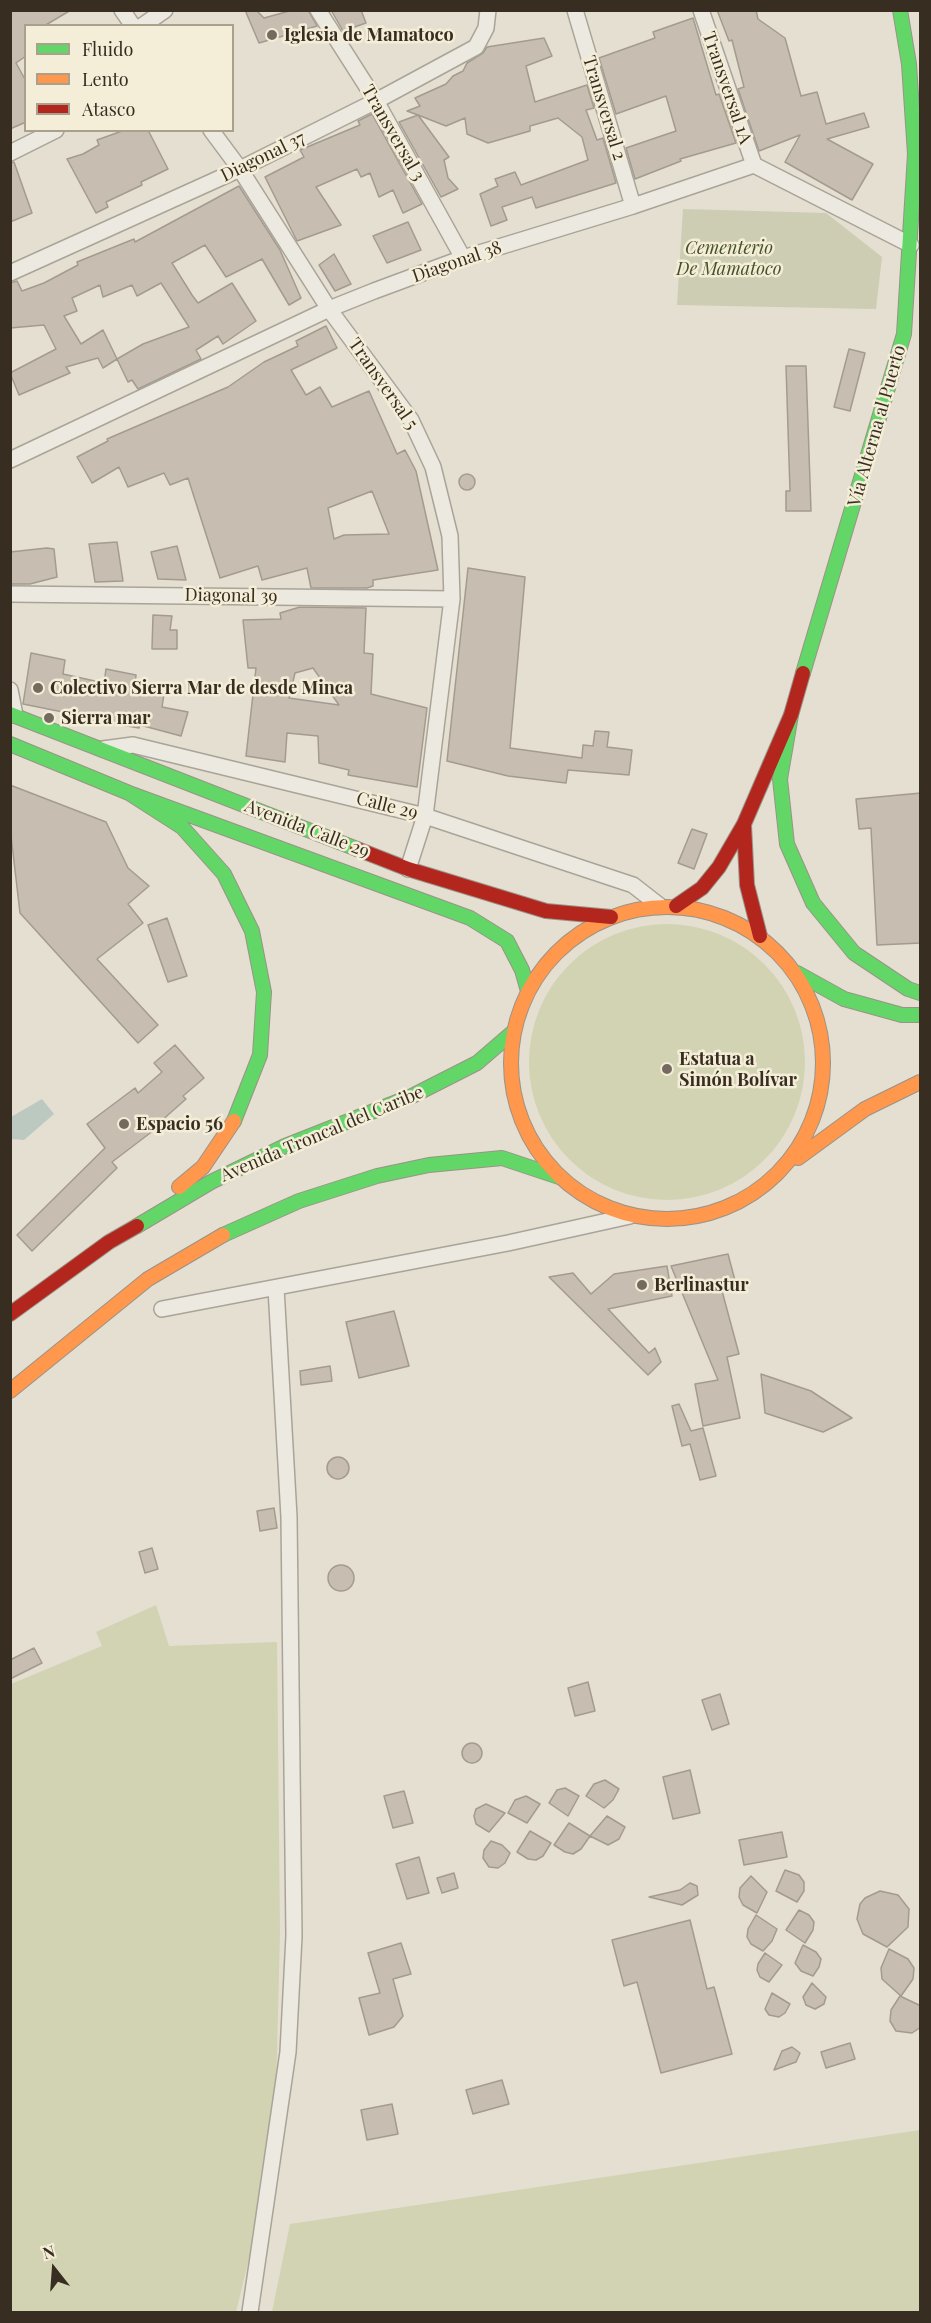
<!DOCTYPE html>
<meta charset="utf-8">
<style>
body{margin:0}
#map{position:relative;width:931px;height:2323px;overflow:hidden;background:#e4dfd0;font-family:"Playfair Display",serif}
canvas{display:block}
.frame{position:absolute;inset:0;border:12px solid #382d21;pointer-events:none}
.legend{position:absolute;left:24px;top:24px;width:210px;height:108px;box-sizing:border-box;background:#f4edd7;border:2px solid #a9a08e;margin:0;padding:8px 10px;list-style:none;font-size:18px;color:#382d21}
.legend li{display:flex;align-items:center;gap:12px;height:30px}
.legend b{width:30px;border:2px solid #a9a08e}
.north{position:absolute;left:24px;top:2239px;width:60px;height:60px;-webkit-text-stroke:4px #f4edd7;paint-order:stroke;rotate:343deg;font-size:16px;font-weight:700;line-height:24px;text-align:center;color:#382d21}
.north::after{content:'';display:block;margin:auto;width:21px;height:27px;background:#382d21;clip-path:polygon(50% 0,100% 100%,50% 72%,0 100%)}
</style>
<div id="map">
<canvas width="931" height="2323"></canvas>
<div class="frame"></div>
<ul class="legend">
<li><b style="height:8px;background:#63d668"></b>Fluido</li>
<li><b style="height:8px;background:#ff974d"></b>Lento</li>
<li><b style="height:8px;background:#b3261e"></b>Atasco</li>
</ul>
<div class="north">N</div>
</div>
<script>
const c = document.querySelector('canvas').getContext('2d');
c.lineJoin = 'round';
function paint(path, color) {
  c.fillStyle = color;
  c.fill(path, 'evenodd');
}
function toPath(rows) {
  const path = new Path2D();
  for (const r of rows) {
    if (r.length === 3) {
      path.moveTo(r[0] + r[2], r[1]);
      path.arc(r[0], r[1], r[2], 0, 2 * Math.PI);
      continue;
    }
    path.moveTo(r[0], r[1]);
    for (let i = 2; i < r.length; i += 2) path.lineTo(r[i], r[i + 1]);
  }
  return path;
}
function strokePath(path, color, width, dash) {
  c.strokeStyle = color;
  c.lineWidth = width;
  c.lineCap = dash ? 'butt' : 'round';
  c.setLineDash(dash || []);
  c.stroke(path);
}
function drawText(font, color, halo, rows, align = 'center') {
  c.font = font + ' "Playfair Display",serif';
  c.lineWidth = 5;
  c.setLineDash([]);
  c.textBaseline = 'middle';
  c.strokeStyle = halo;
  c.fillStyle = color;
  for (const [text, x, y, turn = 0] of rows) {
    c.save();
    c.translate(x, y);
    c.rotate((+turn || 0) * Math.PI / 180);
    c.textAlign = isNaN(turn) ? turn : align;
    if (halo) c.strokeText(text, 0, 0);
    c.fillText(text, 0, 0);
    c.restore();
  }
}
paint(toPath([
 [667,1062,138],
 [156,1605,169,1646,277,1642,280,1933,276,2094,262,2205,236,2312,11,2312,11,1684,102,1646,96,1632],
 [920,2130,920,2312,272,2312,290,2224]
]), '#d1d3b3');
paint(toPath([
 [683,209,826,213,882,257,876,309,677,305]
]), '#cccdb3');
paint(toPath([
 [42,1099,54,1114,24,1140,11,1139,11,1117]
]), '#bbc9c1');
const building = toPath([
 [10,10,71,10,44,26,26,26,26,56,16,63,26,81,26,122,10,129,10,10],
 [245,10,256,10,264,18,293,10,308,10,317,26,259,43,245,10],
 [331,10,361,10,366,23,343,31,331,10],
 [717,10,756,10,758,19,785,38,801,96,817,92,826,124,864,113,869,127,827,139,873,164,852,200,785,162,800,135,759,151,738,89,744,87,732,40,729,41,717,10],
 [693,18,716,95,719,94,736,143,680,159,681,161,635,179,626,148,676,131,666,96,616,114,599,58,655,38,653,32,693,18],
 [544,38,552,56,526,66,535,102,587,85,594,108,586,110,597,140,603,138,616,183,536,208,532,197,502,207,507,220,491,226,480,194,498,186,495,179,515,172,521,185,588,160,582,137,558,118,530,126,530,131,488,143,467,134,465,118,446,126,418,115,449,157,444,160,448,178,458,189,441,197,399,122,418,115,407,111,420,106,415,98,446,84,453,76,463,71,467,63,483,53,487,47,544,38],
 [372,114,422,204,403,213,393,190,379,197,370,173,361,177,357,169,316,187,341,225,297,241,265,177,304,157,300,150,360,125,358,121,372,114],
 [125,130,148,130,168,169,141,182,142,185,106,202,108,207,96,213,67,159,83,154,99,145,97,140,125,130],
 [14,162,32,213,10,222,10,163,14,162],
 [239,186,280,250,301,298,289,305,262,259,226,277,205,245,172,263,192,295,198,303,232,283,256,321,223,344,218,336,196,350,201,359,138,389,132,380,128,382,117,359,103,368,98,358,66,367,70,373,19,395,10,373,56,349,44,325,10,328,10,283,17,281,22,291,44,283,78,265,77,262,134,239,135,242,239,186],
 [161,283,189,327,143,344,117,359,103,330,81,344,64,316,77,311,72,298,100,285,103,297,132,285,137,296,161,283],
 [408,222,421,250,387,263,373,236,408,222],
 [334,254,351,284,335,291,319,265,334,254],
 [326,326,337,348,291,370,306,395,320,387,332,407,369,391,397,454,405,450,416,471,438,570,373,580,373,586,367,588,311,588,307,568,262,580,258,566,220,578,188,478,170,485,164,473,128,487,119,467,92,483,77,457,108,441,107,439,228,387,264,362,298,346,296,341,326,326],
 [372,491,389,534,344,535,334,539,328,508,372,491],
 [849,349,865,353,850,411,834,407,849,349],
 [786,366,806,366,811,511,786,511,786,491,790,491,786,366],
 [467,482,8],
 [117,542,123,581,95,582,89,544,117,542],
 [177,546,186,580,158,579,151,552,177,546],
 [47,548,54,549,57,577,30,584,10,584,10,552,47,548],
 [468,568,525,577,510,748,582,758,583,745,593,746,595,731,609,732,607,747,632,750,629,775,568,770,566,783,508,776,447,761,468,568],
 [300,607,366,608,364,653,373,654,371,694,427,708,417,787,348,775,349,770,319,763,318,736,287,733,285,762,246,756,256,668,248,668,243,620,281,619,280,613,300,607],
 [313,668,339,705,289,698,295,673,313,668],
 [153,615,172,616,170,630,177,630,177,649,152,649,153,615],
 [31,653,65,660,63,674,104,683,106,669,136,675,135,686,164,694,162,707,188,712,181,736,140,725,139,728,68,716,68,713,23,704,31,653],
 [10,785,106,822,128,868,149,886,128,904,143,923,97,959,158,1025,138,1043,20,913,10,827,10,785],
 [921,793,921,943,877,945,871,828,859,829,856,799,921,793],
 [692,829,707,834,694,869,678,863,692,829],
 [167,918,187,976,168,982,148,925,167,918],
 [175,1045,204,1078,183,1096,186,1099,160,1122,162,1124,112,1162,117,1168,32,1251,17,1235,105,1148,87,1124,135,1088,138,1093,162,1072,154,1063,175,1045],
 [728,1254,737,1288,722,1291,739,1354,727,1357,740,1418,703,1426,695,1384,718,1380,671,1266,728,1254],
 [667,1266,672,1296,608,1309,649,1353,655,1348,661,1362,648,1375,549,1277,573,1273,591,1294,614,1274,667,1266],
 [394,1311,409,1366,359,1378,346,1322,394,1311],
 [330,1366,332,1381,301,1385,300,1371,330,1366],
 [761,1374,811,1391,852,1418,823,1432,765,1413,761,1374],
 [679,1404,691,1431,703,1428,716,1476,700,1480,690,1444,682,1446,672,1406,679,1404],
 [338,1468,11],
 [274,1508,277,1528,260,1531,257,1511,274,1508],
 [152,1548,158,1569,145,1573,139,1552,152,1548],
 [341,1578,13],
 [34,1648,42,1663,10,1679,10,1660,34,1648],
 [588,1682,595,1711,575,1716,568,1688,588,1682],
 [720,1694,729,1724,712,1730,702,1700,720,1694],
 [472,1753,10],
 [690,1770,700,1813,673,1819,663,1777,690,1770],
 [605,1780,619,1789,613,1800,604,1808,586,1796,594,1784,605,1780],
 [565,1788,579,1796,568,1816,549,1803,557,1790,565,1788],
 [404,1791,413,1823,393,1828,384,1796,404,1791],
 [526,1796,540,1804,527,1823,508,1813,515,1800,526,1796],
 [486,1804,505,1813,489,1832,476,1824,474,1816,476,1809,486,1804],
 [607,1816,625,1827,619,1839,608,1845,590,1836,607,1816],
 [569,1823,590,1836,581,1849,573,1854,565,1852,554,1845,569,1823],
 [530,1831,551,1843,543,1856,536,1860,528,1859,517,1852,530,1831],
 [782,1832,787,1857,744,1865,739,1840,782,1832],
 [491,1841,502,1845,510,1853,505,1863,498,1868,489,1867,483,1858,484,1850,491,1841],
 [419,1857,429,1893,407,1899,396,1864,419,1857],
 [785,1870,799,1875,804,1882,804,1891,797,1902,776,1891,785,1870],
 [454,1873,458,1888,442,1893,437,1878,454,1873],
 [751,1876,767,1892,757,1913,743,1905,739,1897,740,1888,751,1876],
 [690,1883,697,1886,698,1895,682,1905,649,1897,680,1890,690,1883],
 [880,1891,898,1895,909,1909,908,1927,887,1947,863,1934,857,1919,860,1904,865,1898,880,1891],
 [799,1910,809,1915,814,1922,813,1930,805,1943,786,1930,799,1910],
 [756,1915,777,1929,772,1941,763,1951,751,1944,747,1937,748,1929,756,1915],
 [690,1920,707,1989,714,1987,732,2054,661,2073,637,1982,624,1986,612,1940,690,1920],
 [401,1943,411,1974,393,1979,403,2016,394,2027,369,2035,359,1998,380,1993,368,1953,401,1943],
 [803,1945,816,1952,821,1959,819,1967,813,1976,801,1971,795,1963,803,1945],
 [889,1949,908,1959,914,1968,913,1979,901,1996,882,1979,881,1968,889,1949],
 [765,1953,782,1965,769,1982,760,1977,757,1970,758,1964,765,1953],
 [812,1983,826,1997,824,2004,815,2009,806,2005,803,1997,812,1983],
 [772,1993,790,2004,785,2013,779,2017,769,2015,765,2009,772,1993],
 [900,1996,921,2006,921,2027,912,2033,896,2031,890,2021,891,2010,900,1996],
 [850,2043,855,2059,826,2068,821,2052,850,2043],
 [792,2047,800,2053,796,2062,774,2070,782,2051,792,2047],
 [502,2080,509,2104,473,2114,466,2090,502,2080],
 [392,2104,398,2134,367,2140,361,2110,392,2104]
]);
paint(building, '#c7beb1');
strokePath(building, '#a49b8f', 1.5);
const street = toPath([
 [122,10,133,26],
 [318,10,376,101,463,258],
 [575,10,633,206],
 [701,10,754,165],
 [142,26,165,10],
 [211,130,240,169,329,309,411,420,433,467,450,536,452,599,425,816,408,869],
 [10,153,56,130],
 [10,273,240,169,376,101,476,47,486,28,488,10],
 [10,460,329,309,374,291,463,258,633,206,754,165,911,245],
 [10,594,452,599],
 [10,690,15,715],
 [103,749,133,745,425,816,633,885,660,906],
 [162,1309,508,1243,630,1216],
 [250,2312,288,2052,294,1936,289,1517,276,1288]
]);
const fast = toPath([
 [803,673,904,334,915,154,909,64,900,10],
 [10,714,357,849],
 [791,715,780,779,787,844,813,903,854,953,908,989,920,993],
 [10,744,129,793,470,918,507,941,522,970,528,991],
 [129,793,182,827,224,874,252,931,264,992,260,1055,234,1121],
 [797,973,844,999,902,1015,920,1015],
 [137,1226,211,1182,285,1146,412,1096,477,1063,513,1032],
 [223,1235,299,1201,377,1176,429,1165,502,1158,559,1177]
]);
const slow = toPath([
 [667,1063,156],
 [798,1158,865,1109,920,1082],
 [179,1187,203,1167,234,1121],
 [10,1391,148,1279,223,1235]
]);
const jam = toPath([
 [744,825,747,885,760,936],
 [357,849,408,869,546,911,611,917],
 [676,906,702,888,719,867,744,824,791,715,803,673],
 [10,1314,109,1242,137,1226]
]);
strokePath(street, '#aaa498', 18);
strokePath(fast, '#999388', 16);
strokePath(slow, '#999388', 16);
strokePath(jam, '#999388', 16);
strokePath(street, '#ece9e1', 15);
strokePath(fast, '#63d668', 14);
strokePath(slow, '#ff974d', 14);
strokePath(jam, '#b3261e', 14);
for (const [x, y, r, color] of [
 [272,35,6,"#746b5e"],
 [38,688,6,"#746b5e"],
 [49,718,6,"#746b5e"],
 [667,1069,6,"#746b5e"],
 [124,1124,6,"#746b5e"],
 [642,1285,6,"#746b5e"]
]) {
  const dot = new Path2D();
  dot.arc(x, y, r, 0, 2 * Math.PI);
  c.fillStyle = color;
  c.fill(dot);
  strokePath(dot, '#f4edd7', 2);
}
drawText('bold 18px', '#382d21', '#f4edd7', [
 ["Iglesia de Mamatoco",284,35],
 ["Colectivo Sierra Mar de desde Minca",50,688],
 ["Sierra mar",61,718],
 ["Estatua a",679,1059],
 ["Simón Bolívar",679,1080],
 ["Espacio 56",136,1124],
 ["Berlinastur",654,1285]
], 'left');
drawText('18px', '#382d21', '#f4edd7', [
 ["Transversal 1A",727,88,71],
 ["Transversal 2",604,108,73],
 ["Transversal 3",393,133,60],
 ["Diagonal 37",263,157,-26],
 ["Diagonal 38",457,262,-19],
 ["Transversal 5",383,384,55],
 ["Vía Alterna al Puerto",877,426,-74],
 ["Diagonal 39",231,596,1],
 ["Calle 29",387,806,14],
 ["Avenida Calle 29",307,829,21],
 ["Avenida Troncal del Caribe",322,1134,-23]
]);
drawText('italic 18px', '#465329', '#f4edd7', [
 ["Cementerio",729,248],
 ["De Mamatoco",729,269]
]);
</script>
